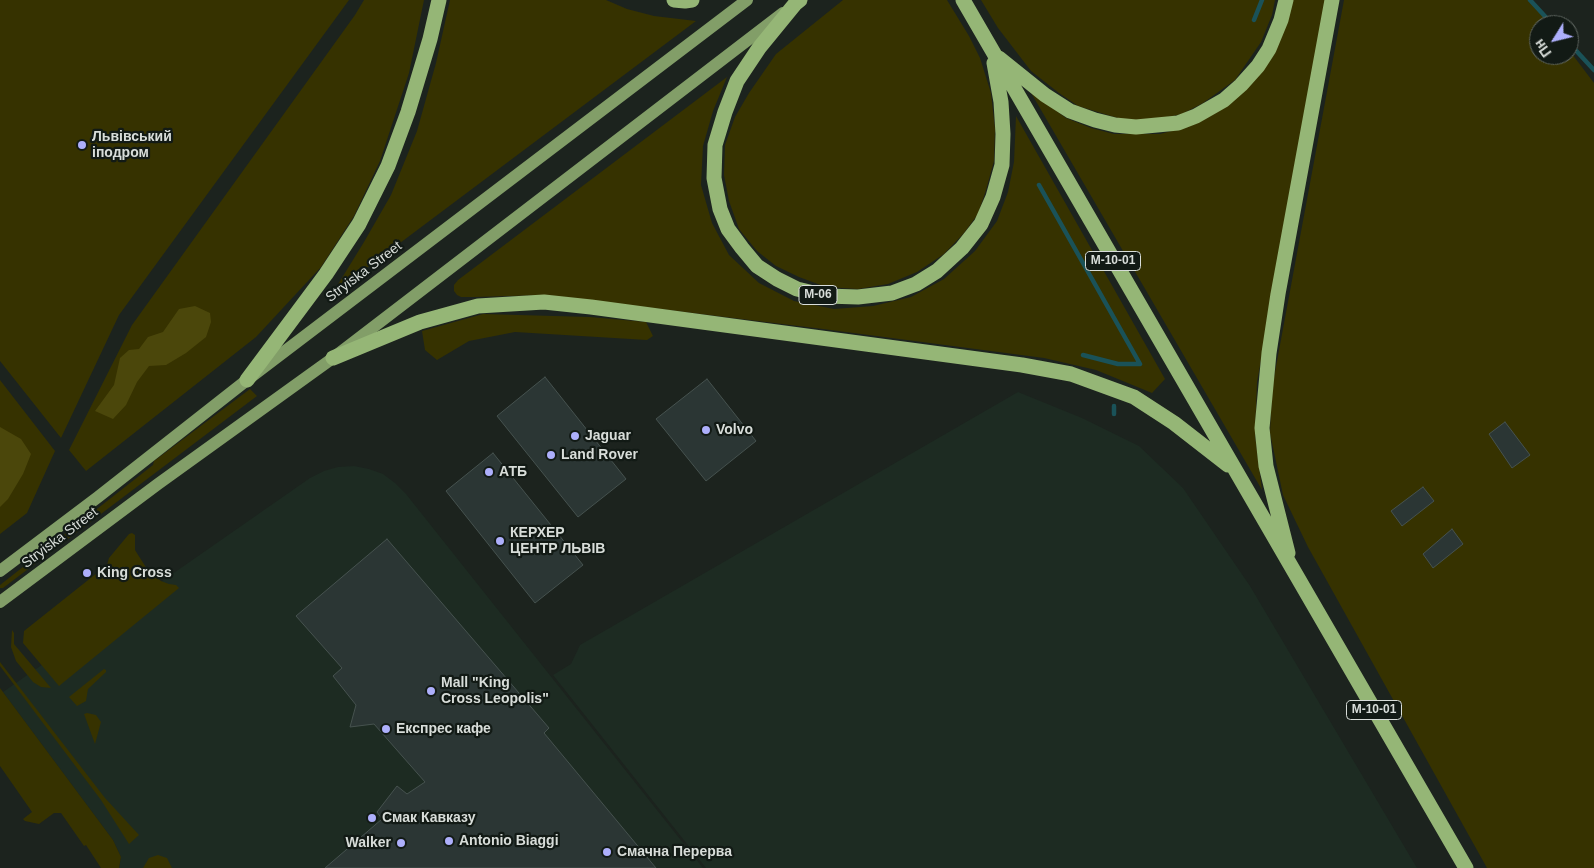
<!DOCTYPE html>
<meta charset="utf-8">
<style>
body{margin:0}
#map{position:relative;width:1594px;height:868px;overflow:hidden;background:#1c231e;font-family:Helvetica,sans-serif}
canvas{display:block}
.north{position:absolute;left:1529px;top:15px;width:50px;height:50px;box-sizing:border-box;background:#121a15;border:1px solid #616863;border-radius:50%;rotate:234deg;font-size:14px;font-weight:700;line-height:20px;text-align:center;color:#d8ddd9}
.north::after{content:'';display:block;margin:auto;width:18px;height:22px;background:#adaffb;clip-path:polygon(50% 0,100% 100%,50% 72%,0 100%)}
</style>
<div id="map">
<canvas width="1594" height="868"></canvas>
<div class="north">Пн</div>
</div>
<script>
const c = document.querySelector('canvas').getContext('2d');
c.lineJoin = 'round';
function paint(path, color) {
  c.fillStyle = color;
  c.fill(path, 'evenodd');
}
function toPath(rows) {
  const path = new Path2D();
  for (const r of rows) {
    path.moveTo(r[0], r[1]);
    for (let i = 2; i < r.length; i += 2) path.lineTo(r[i], r[i + 1]);
  }
  return path;
}
function strokePath(path, color, width, dash) {
  c.strokeStyle = color;
  c.lineWidth = width;
  c.lineCap = dash ? 'butt' : 'round';
  c.setLineDash(dash || []);
  c.stroke(path);
}
function drawText(font, color, halo, rows, align = 'center') {
  c.font = font + ' Helvetica,sans-serif';
  c.lineWidth = 4.5;
  c.setLineDash([]);
  c.textBaseline = 'middle';
  c.strokeStyle = halo;
  c.fillStyle = color;
  for (const [text, x, y, turn = 0] of rows) {
    c.save();
    c.translate(x, y);
    c.rotate((+turn || 0) * Math.PI / 180);
    c.textAlign = isNaN(turn) ? turn : align;
    if (halo) c.strokeText(text, 0, 0);
    c.fillText(text, 0, 0);
    c.restore();
  }
}
paint(toPath([
 [1018,392,1082,418,1139,446,1183,488,1250,586,1417,868,706,868,553,675,571,664,580,645],
 [354,466,369,469,383,474,395,483,406,494,703,868,119,868,121,857,113,840,3,692,310,478,324,471,338,467]
]), '#1d2b22');
paint(toPath([
 [0,0,349,0,119,315,61,438,0,361],
 [364,0,424,0,409,73,380,161,354,216,321,267,256,337,86,471,69,450,132,325,355,15],
 [450,0,606,0,627,9,654,16,696,21,332,294,364,242,391,195,417,131,436,63],
 [843,0,947,0,969,36,980,58,991,93,995,129,994,161,986,190,978,214,964,233,944,254,917,272,888,284,858,289,826,287,799,277,776,266,757,251,739,229,729,201,724,175,725,145,735,117,749,93,776,54],
 [981,0,1275,0,1272,15,1261,42,1235,80,1203,103,1182,114,1159,119,1140,121,1121,119,1078,106,1059,93,1031,71,998,28],
 [1292,0,1327,0,1257,382,1255,435,1262,490,1030,91,1066,118,1091,128,1114,134,1160,134,1179,129,1228,105],
 [1344,0,1531,0,1550,25,1539,25,1539,55,1569,55,1569,50,1594,83,1594,868,1487,868,1308,547,1283,495,1270,433,1272,388],
 [727,77,713,111,703,146,701,185,712,223,729,255,759,283,794,301,834,309,873,306,911,297,944,279,975,251,997,221,1008,192,1014,162,1016,116,1165,379,1152,393,1096,370,1044,358,823,329,546,295,474,297,461,297,457,295,454,291,454,285,458,280],
 [483,314,590,317,646,322,653,336,647,340,515,332,469,341,437,360,425,350,422,331],
 [0,380,55,451,27,513,0,534],
 [250,389,257,396,3,588,0,588,0,585,153,465,154,461],
 [132,533,135,535,135,550,147,569,161,581,169,584,176,585,179,588,59,686,23,643,24,631,107,565,109,558,129,534],
 [12,630,14,633,14,644,51,688,41,687,33,682,16,661,11,647],
 [0,662,105,798,139,835,129,844,101,800,0,666],
 [104,669,106,670,106,672,88,689,86,701,77,706,69,697],
 [0,688,113,840,121,857,119,868,101,868,86,845,84,846,61,813,54,813,39,824,25,821,23,819,32,812,0,766],
 [87,713,96,715,101,722,95,744,84,714],
 [158,855,167,858,172,868,143,868,149,858]
]), '#363200');
paint(toPath([
 [195,306,210,313,211,322,206,337,186,353,166,365,149,366,137,382,126,405,113,419,95,411,114,385,120,358,129,350,139,349,148,337,163,332,179,309],
 [0,427,21,439,31,454,23,474,8,499,0,507]
]), '#4b470b');
strokePath(toPath([
 [1530,0,1553,25],
 [1254,20,1262,0],
 [1569,43,1594,70],
 [1039,185,1140,364,1118,364,1083,355],
 [1114,406,1114,414]
]), '#1a5258', 4.5);
const building = toPath([
 [545,377,626,479,578,517,497,416,545,377],
 [707,379,756,441,706,481,656,419,707,379],
 [1505,422,1530,455,1512,468,1489,434,1505,422],
 [493,453,583,565,535,603,446,491,493,453],
 [1423,487,1434,501,1402,526,1391,511,1423,487],
 [1452,529,1463,544,1433,568,1423,554,1452,529],
 [387,539,549,728,544,733,656,868,325,868,382,819,377,812,397,786,407,794,425,782,374,724,350,727,356,705,333,676,342,668,296,616,387,539]
]);
paint(building, '#2b3634');
strokePath(building, '#46524f', 1);
strokePath(toPath([
 [0,571,98,497,247,380,747,0],
 [0,602,158,484,333,358,783,13]
]), '#829e68', 12);
strokePath(toPath([
 [674,0,685,1,692,0],
 [800,0,795,4,759,48,737,81,725,112,715,145,714,178,720,209,728,229,742,248,757,266,777,279,797,289,826,296,858,297,892,293,916,284,937,271,962,248,981,224,993,197,1002,165,1003,134,1001,102,994,63],
 [963,0,1466,868],
 [999,58,1045,95,1070,111,1095,120,1115,125,1136,127,1178,123,1196,116,1224,100,1241,85,1258,66,1269,49,1281,20,1286,0],
 [333,358,420,322,478,306,544,302,591,307,1022,365,1071,374,1134,397,1174,423,1228,465],
 [247,380,326,274,359,224,388,166,408,112,430,39,439,0],
 [1288,553,1266,466,1262,428,1269,353,1278,294,1332,0]
]), '#95b676', 15);
for (const [x, y, r, color] of [
 [82,145,5,"#adaffb"],
 [706,430,5,"#adaffb"],
 [575,436,5,"#adaffb"],
 [551,455,5,"#adaffb"],
 [489,472,5,"#adaffb"],
 [500,541,5,"#adaffb"],
 [87,573,5,"#adaffb"],
 [431,691,5,"#adaffb"],
 [386,729,5,"#adaffb"],
 [372,818,5,"#adaffb"],
 [449,841,5,"#adaffb"],
 [401,843,5,"#adaffb"],
 [607,852,5,"#adaffb"]
]) {
  const dot = new Path2D();
  dot.arc(x, y, r, 0, 2 * Math.PI);
  c.fillStyle = color;
  c.fill(dot);
  strokePath(dot, '#121a15', 2);
}
for (const [x, y, w] of [
 [1113,261,55],
 [818,295,38],
 [1374,710,55]
]) {
  const box = new Path2D();
  box.roundRect(x - w / 2, y - 9.5, w, 19, 4);
  c.fillStyle = '#121a15';
  c.fill(box);
  strokePath(box, '#d8ddd9', 1);
}
drawText('bold 12px', '#d8ddd9', null, [
 ["М-10-01",1113,261],
 ["М-06",818,295],
 ["М-10-01",1374,710]
]);
drawText('bold 14px', '#d8ddd9', '#121a15', [
 ["Львівський",92,137],
 ["іподром",92,153],
 ["Volvo",716,430],
 ["Jaguar",585,436],
 ["Land Rover",561,455],
 ["АТБ",499,472],
 ["КЕРХЕР",510,533],
 ["ЦЕНТР ЛЬВІВ",510,549],
 ["King Cross",97,573],
 ["Mall \"King",441,683],
 ["Cross Leopolis\"",441,699],
 ["Експрес кафе",396,729],
 ["Смак Кавказу",382,818],
 ["Antonio Biaggi",459,841],
 ["Walker",391,843,"right"],
 ["Смачна Перерва",617,852]
], 'left');
drawText('14px', '#d8ddd9', '#121a15', [
 ["Stryiska Street",364,272,-37],
 ["Stryiska Street",60,538,-37]
]);
</script>
